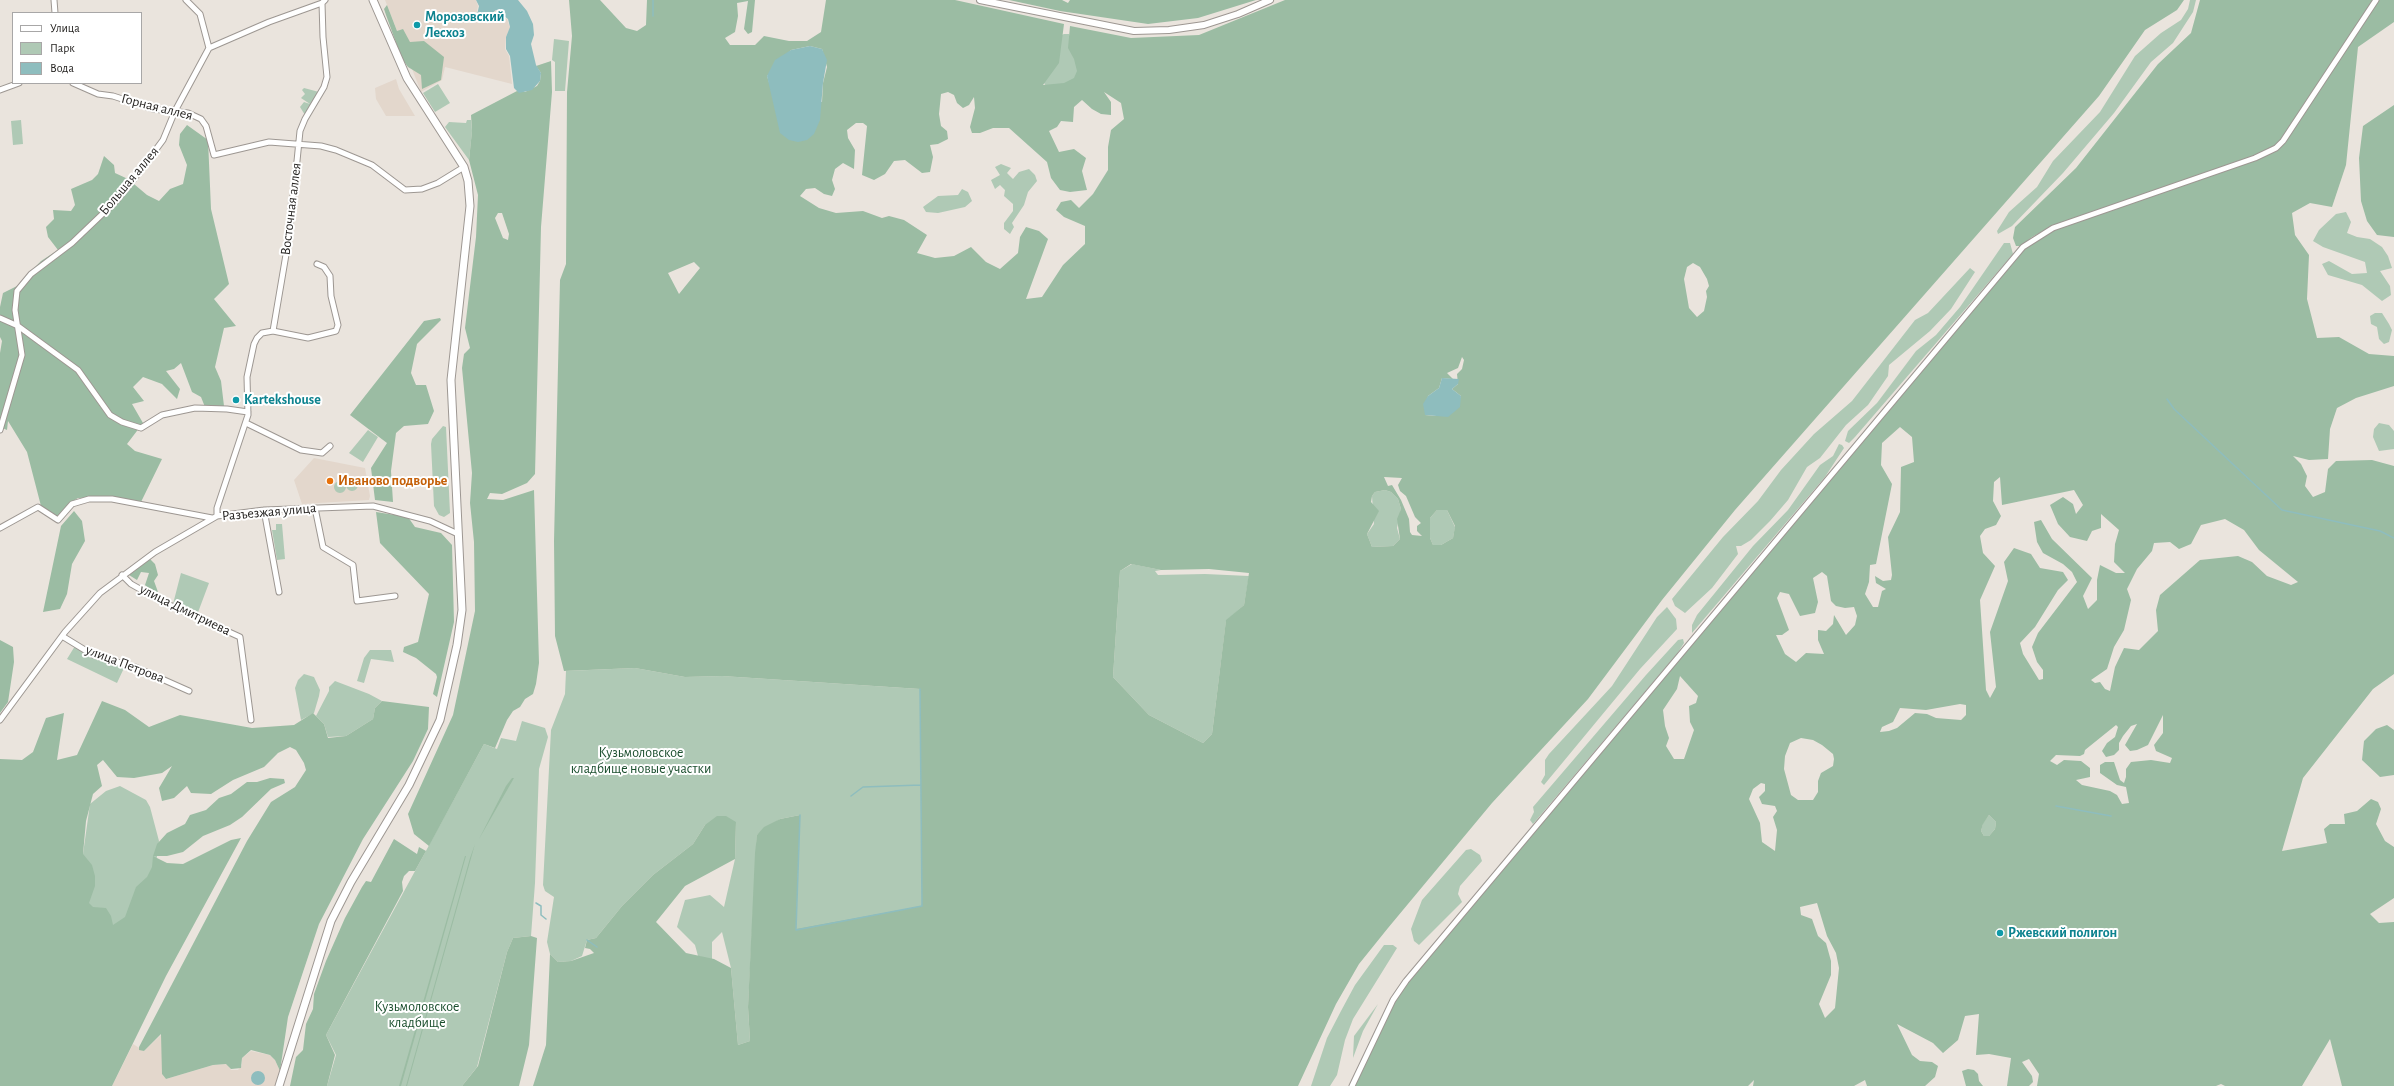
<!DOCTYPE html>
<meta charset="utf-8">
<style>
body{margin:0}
#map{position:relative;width:2394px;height:1086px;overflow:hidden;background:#eae4dd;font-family:"Alegreya Sans",sans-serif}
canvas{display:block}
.legend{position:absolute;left:12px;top:12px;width:130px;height:72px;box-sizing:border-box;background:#fff;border:1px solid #a8a7a7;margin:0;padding:5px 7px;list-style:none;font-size:12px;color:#262422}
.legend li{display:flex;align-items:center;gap:8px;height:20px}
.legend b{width:20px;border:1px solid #a8a7a7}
</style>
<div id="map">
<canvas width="2394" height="1086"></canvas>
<ul class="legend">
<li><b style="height:5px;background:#fff"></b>Улица</li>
<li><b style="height:11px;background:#afc9b5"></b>Парк</li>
<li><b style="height:11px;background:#8ebdbe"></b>Вода</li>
</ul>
</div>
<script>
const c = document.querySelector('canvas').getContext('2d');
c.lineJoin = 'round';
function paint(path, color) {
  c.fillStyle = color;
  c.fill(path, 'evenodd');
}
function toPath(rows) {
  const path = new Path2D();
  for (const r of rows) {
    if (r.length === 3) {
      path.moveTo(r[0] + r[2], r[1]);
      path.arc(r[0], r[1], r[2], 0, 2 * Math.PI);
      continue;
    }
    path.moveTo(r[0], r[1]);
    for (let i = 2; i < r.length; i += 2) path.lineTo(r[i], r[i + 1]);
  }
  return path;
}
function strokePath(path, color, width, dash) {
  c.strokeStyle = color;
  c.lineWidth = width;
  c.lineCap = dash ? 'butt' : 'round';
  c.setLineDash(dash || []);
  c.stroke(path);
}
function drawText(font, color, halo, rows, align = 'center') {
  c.font = font + ' "Alegreya Sans",sans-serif';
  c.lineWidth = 4;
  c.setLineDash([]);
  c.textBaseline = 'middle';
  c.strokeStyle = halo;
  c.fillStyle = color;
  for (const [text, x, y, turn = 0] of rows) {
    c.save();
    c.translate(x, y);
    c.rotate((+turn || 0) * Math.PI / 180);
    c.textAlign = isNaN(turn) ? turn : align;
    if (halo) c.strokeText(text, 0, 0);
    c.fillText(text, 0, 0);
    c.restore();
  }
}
paint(toPath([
 [385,0,476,0,478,6,476,15,480,20,487,19,496,11,500,13,507,19,510,28,506,37,505,49,509,56,512,84,445,67,442,80,421,92],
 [396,79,399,89,415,116,386,116,376,99,375,88],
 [314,458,365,468,370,496,369,500,302,504,294,480],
 [162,1034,162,1074,166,1079,213,1065,227,1064,231,1070,238,1070,242,1065,242,1058,251,1051,270,1055,275,1060,280,1071,275,1086,112,1086,133,1044,144,1051]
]), '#e3d7cc');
paint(toPath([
 [2190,0,2196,0,2193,12,2173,43,2151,62,2114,113,2063,173,2012,226,1998,234,1997,231,2009,212,2037,187,2053,161,2100,112,2135,56,2161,33,2181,20,2188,9],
 [1064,34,1069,34,1080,62,1078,80,1047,88,1040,76,1052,39],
 [554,39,569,41,565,91,555,91,555,62,552,60],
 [438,84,450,103,435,112,423,93],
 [304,88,319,92,305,115,300,107,304,102,310,104,301,98,305,94,302,90],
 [21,120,23,144,13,145,11,121],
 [467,120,471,120,472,131,469,160,445,127,449,122,466,123],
 [1001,164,1011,168,1007,173,1013,179,1019,172,1029,169,1035,175,1037,181,1028,192,1024,205,1012,223,1014,227,1010,234,1004,229,1004,223,1013,211,1013,204,1004,196,1005,190,1000,185,995,189,991,180,1000,175,995,167],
 [962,189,968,192,972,201,965,207,938,213,926,212,923,207,938,196,958,195],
 [2346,212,2351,222,2347,233,2357,237,2370,239,2382,247,2388,256,2392,268,2380,271,2390,286,2391,295,2382,301,2362,285,2328,275,2322,264,2329,261,2352,274,2367,273,2365,262,2323,247,2313,241,2319,230,2336,214],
 [2004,243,2010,243,2013,254,1855,437,1849,443,1845,441,1848,431,1877,403,1916,351,1936,335,1960,307],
 [1970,268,1975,272,1951,309,1930,331,1889,365,1888,376,1868,405,1846,425,1820,458,1807,467,1788,500,1770,521,1751,540,1741,546,1736,546,1738,554,1712,588,1685,613,1675,606,1672,599,1723,537,1758,501,1781,470,1814,434,1852,401,1915,320,1928,313],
 [2375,313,2382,313,2389,324,2392,330,2389,342,2384,344,2379,339,2377,327,2371,324,2370,316],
 [2379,423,2389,425,2394,431,2394,449,2379,451,2373,437,2374,429],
 [443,426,446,427,450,513,444,517,439,515,434,506,431,444,432,439],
 [368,430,378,437,363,462,349,453],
 [1839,444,1842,445,1844,448,1825,477,1692,633,1692,625,1697,615,1753,546,1788,510,1820,465,1833,456],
 [352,485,6],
 [340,487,6],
 [1385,490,1391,492,1398,499,1401,509,1397,528,1400,539,1393,546,1372,547,1367,534,1374,524,1372,496,1375,492],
 [1437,510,1447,510,1455,527,1453,538,1441,545,1433,545,1430,538,1430,518],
 [276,524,282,524,285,559,277,560,272,530,276,530],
 [1132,564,1161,570,1155,571,1158,575,1205,574,1249,576,1244,605,1226,621,1212,734,1203,743,1149,715,1113,677,1120,571],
 [181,573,209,583,197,615,173,604],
 [1667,607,1676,619,1677,629,1640,669,1544,785,1541,782,1545,775,1545,760,1549,754,1612,686,1657,617],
 [1683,639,1684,643,1677,654,1533,824,1530,820,1534,812,1533,807,1646,675,1678,640],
 [75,646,88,654,124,668,117,683,67,659],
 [370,650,391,650,394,662,371,659,364,683,357,681,364,658],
 [635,668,685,677,722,676,920,689,922,906,796,930,800,815,780,819,757,835,748,1007,750,1041,738,1045,731,968,722,932,712,942,712,960,698,956,695,945,677,927,685,900,710,895,724,907,735,859,736,822,705,825,693,844,653,875,622,906,596,938,587,940,582,956,571,961,558,962,550,954,547,942,554,897,545,891,543,885,551,730,565,694,566,671],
 [304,674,314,677,320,690,319,696,314,713,301,720,295,688,298,680],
 [335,681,369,694,382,701,375,708,373,719,346,736,328,737,324,724,316,716,329,691,329,687],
 [522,721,545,728,548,737,539,769,535,883,531,936,513,938,507,952,477,1067,462,1086,327,1086,336,1055,326,1035,484,744,497,749,501,738,516,741],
 [120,786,146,800,150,807,159,841,156,864,131,911,0,1086,0,986,83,854,90,804,106,791],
 [1989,815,1996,822,1995,829,1989,836,1984,836,1981,831,1983,823],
 [1471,849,1480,855,1482,861,1460,886,1458,894,1462,902,1419,945,1414,941,1411,929,1422,900,1466,850],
 [1384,945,1393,945,1397,948,1353,1019,1345,1040,1337,1075,1330,1086,1311,1086,1327,1038,1341,1011,1355,985],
 [1378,1004,1363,1031,1353,1058,1354,1036]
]), '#afc9b5');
paint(toPath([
 [569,0,600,0,626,28,637,31,646,25,647,0,755,0,752,32,748,34,744,29,748,1,737,3,738,16,735,32,725,38,730,45,755,45,764,36,789,41,807,41,821,32,826,0,955,0,1064,24,1059,63,1043,85,1064,83,1074,78,1077,71,1074,59,1068,48,1070,26,1131,38,1199,35,1285,0,2184,0,2177,10,2145,30,2099,96,1735,510,1662,600,1588,699,1492,803,1388,928,1359,964,1336,1004,1298,1086,533,1086,546,1045,550,954,558,962,571,961,594,953,590,949,585,948,587,940,596,938,622,906,653,875,693,844,705,825,717,816,726,816,736,822,735,859,685,886,656,922,686,953,714,959,731,968,738,1045,750,1041,748,1007,755,853,757,835,764,827,780,819,800,815,796,929,922,906,920,689,722,676,685,677,635,668,564,671,555,636,554,541,560,280,566,264,567,92,572,36],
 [810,46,822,49,827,67,823,83,822,102,772,92,767,76,791,50],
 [948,92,954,95,957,103,963,108,969,105,974,97,975,108,970,127,972,133,980,133,993,128,1009,128,1047,162,1051,178,1060,190,1070,192,1087,190,1082,171,1086,158,1074,149,1059,152,1049,131,1057,127,1061,121,1073,122,1074,107,1082,100,1092,109,1101,114,1111,115,1111,102,1104,92,1121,103,1124,119,1111,130,1108,147,1108,170,1093,194,1079,208,1071,200,1061,202,1056,210,1064,217,1085,226,1085,244,1063,265,1042,297,1026,299,1048,239,1039,231,1026,227,1020,237,1018,253,1000,269,986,262,971,247,954,256,935,258,917,253,927,235,904,220,889,216,882,218,863,211,836,213,819,208,800,196,806,189,815,188,824,194,832,196,835,189,832,180,835,169,843,163,854,169,855,150,848,138,847,130,856,123,863,123,867,126,862,175,874,180,885,174,894,161,905,160,922,173,930,172,933,157,930,145,938,144,948,139,947,131,941,126,939,114,941,94],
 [694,262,700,268,679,294,668,273],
 [1693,263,1700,267,1707,279,1709,286,1706,291,1707,297,1704,311,1697,317,1689,308,1684,279,1687,267],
 [1462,357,1464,360,1462,369,1457,374,1458,384,1452,389,1461,396,1456,409,1436,416,1425,415,1428,396,1439,388,1442,378,1453,379,1447,373,1458,368],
 [1384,477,1402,478,1398,485,1400,491,1406,496,1415,517,1421,523,1417,526,1417,531,1422,536,1412,535,1410,532,1409,519,1401,500,1392,485,1388,486],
 [1385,490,1391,492,1398,499,1401,509,1397,519,1400,539,1393,546,1372,547,1367,534,1379,511,1371,502,1372,496,1375,492],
 [1437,510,1447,510,1455,526,1453,538,1441,545,1433,545,1430,538,1430,518],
 [1131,564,1161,570,1209,569,1249,573,1244,605,1226,620,1212,734,1203,743,1149,715,1113,677,1120,571],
 [1009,0,1062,0,1068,3,1070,0,1256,0,1198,18,1148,24,1060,11],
 [2200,0,2374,0,2282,141,2266,152,2052,226,2032,237,2021,246,2016,246,2013,238,2015,227,2076,168,2158,64,2191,33],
 [2379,0,2394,0,2394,22,2358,47,2346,165,2332,207,2310,203,2292,213,2295,235,2309,255,2307,299,2317,338,2339,337,2369,354,2394,356,2394,386,2356,398,2337,408,2330,429,2328,459,2309,460,2293,456,2301,464,2307,476,2305,486,2313,497,2325,492,2328,469,2336,461,2372,460,2394,466,2394,674,2373,689,2303,778,2282,851,2327,843,2324,829,2330,824,2345,824,2344,814,2357,811,2371,799,2378,802,2381,809,2376,824,2385,841,2394,847,2394,898,2370,914,2379,923,2394,922,2394,1086,2342,1086,2330,1039,2302,1086,2225,1086,2221,1084,2216,1086,2037,1086,2039,1074,2029,1059,2022,1062,2032,1076,2033,1082,2029,1086,2007,1086,2011,1058,1989,1054,1976,1055,1979,1014,1965,1016,1958,1040,1943,1053,1933,1043,1897,1024,1912,1055,1920,1061,1932,1062,1938,1066,1935,1077,1925,1086,1867,1086,1865,1080,1854,1086,1753,1086,1754,1080,1748,1086,1354,1086,1395,1001,1408,982,2024,249,2053,229,2255,158,2283,142],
 [1900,427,1912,437,1914,462,1901,467,1900,512,1888,537,1892,575,1891,580,1883,581,1875,576,1876,583,1886,589,1882,591,1878,607,1873,607,1865,594,1869,582,1870,565,1876,564,1892,484,1881,465,1882,443],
 [2000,477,2002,505,2074,490,2083,505,2076,514,2073,504,2063,497,2050,505,2058,524,2070,537,2087,541,2092,531,2101,528,2101,514,2119,530,2115,544,2114,562,2125,573,2116,573,2100,565,2097,580,2097,600,2088,609,2083,596,2092,578,2052,539,2041,520,2034,522,2037,542,2043,553,2063,564,2072,572,2077,582,2038,633,2032,647,2037,662,2043,670,2043,679,2039,680,2023,654,2020,643,2035,627,2058,590,2068,580,2063,572,2040,568,2031,554,2014,548,2004,562,2008,581,1990,632,1996,687,1990,698,1986,690,1980,600,1995,566,1983,553,1980,536,1985,529,1996,525,2001,516,1993,501,1994,482],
 [2225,519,2244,530,2259,550,2298,582,2291,585,2267,576,2252,562,2238,556,2200,560,2160,595,2156,610,2158,631,2139,650,2124,648,2115,667,2110,691,2105,689,2100,682,2095,683,2091,680,2107,669,2114,647,2124,630,2131,600,2127,589,2137,569,2152,551,2154,543,2170,542,2179,549,2191,544,2201,525],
 [1822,572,1827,576,1831,601,1836,606,1845,608,1854,607,1857,616,1855,625,1846,635,1834,615,1833,624,1826,631,1818,630,1818,640,1824,654,1806,653,1796,662,1785,654,1776,635,1782,635,1789,630,1777,598,1780,592,1789,594,1800,616,1815,613,1818,602,1813,578],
 [1680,676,1698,696,1696,703,1689,706,1690,722,1694,730,1684,759,1674,759,1666,746,1669,738,1665,726,1663,710,1677,689],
 [1960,704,1966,705,1966,715,1961,720,1936,718,1927,714,1915,713,1897,728,1889,731,1880,732,1882,727,1893,722,1900,708,1926,710],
 [2163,715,2163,733,2154,745,2156,751,2172,758,2170,763,2151,760,2131,762,2126,769,2126,777,2124,783,2120,780,2114,762,2105,762,2100,765,2100,773,2117,785,2126,787,2129,803,2122,804,2117,795,2110,791,2082,785,2076,780,2090,777,2090,768,2081,761,2064,760,2057,765,2050,761,2056,755,2080,756,2084,754,2085,750,2116,725,2118,727,2115,737,2107,743,2102,751,2106,757,2114,755,2119,750,2119,743,2123,736,2131,726,2137,724,2125,745,2130,751,2137,750,2148,745],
 [1801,738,1813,740,1822,745,1833,754,1834,759,1833,766,1821,773,1818,781,1818,792,1813,800,1798,800,1791,795,1784,769,1785,756,1790,743],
 [1761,783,1765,784,1765,791,1759,797,1762,804,1775,806,1777,811,1773,817,1777,830,1775,851,1762,842,1760,823,1749,799,1753,789],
 [1989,815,1996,822,1995,829,1989,836,1984,836,1981,831,1983,824],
 [1817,903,1827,936,1836,953,1839,968,1835,1008,1825,1018,1819,1004,1831,975,1831,961,1826,943,1818,936,1812,919,1801,915,1800,907],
 [387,5,397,31,403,29,410,42,424,41,444,57,441,80,422,89,421,75,408,67,402,59,386,15,384,9],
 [551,61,552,92,541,227,535,474,527,483,502,494,490,493,487,499,503,500,534,490,539,663,536,684,533,694,525,699,520,707,513,711,507,720,495,748,484,744,429,846,414,834,408,814,453,715,475,611,474,542,470,503,472,473,462,368,464,354,470,348,465,328,476,237,478,195,469,160,472,131,471,115,517,91,525,92,537,86,540,81,541,73,536,66],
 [498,213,502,213,509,234,508,240,503,238,495,218],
 [2394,105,2394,237,2377,235,2367,221,2361,201,2359,158,2363,126],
 [187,125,208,140,211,209,229,284,214,299,236,326,224,328,215,367,221,381,224,406,205,407,201,397,192,392,181,363,174,369,166,371,180,389,177,399,162,384,143,377,133,387,144,401,132,404,143,423,127,444,135,451,162,459,141,502,112,497,78,498,70,503,57,517,41,506,27,452,8,421,7,430,0,427,0,353,2,341,0,337,0,307,3,293,17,286,41,261,58,250,48,237,46,227,54,219,53,210,71,211,75,205,71,189,92,180,98,174,104,156,114,165,115,173,128,179,147,195,159,201,170,189,183,184,187,165,179,145,180,134],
 [440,318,441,320,417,344,411,373,416,385,426,385,434,411,428,424,404,426,396,433,391,471,393,502,375,500,371,468,387,443,350,415,424,321],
 [74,511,82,521,85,541,72,564,67,594,60,609,43,612,61,526],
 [376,512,408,517,415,527,441,533,452,545,454,622,437,697,433,694,437,677,436,674,416,658,403,652,404,647,418,642,429,594,380,543],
 [150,559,155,564,158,575,154,581,158,592,151,591,145,585,149,573,141,572,137,580,129,575],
 [0,640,13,647,14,662,8,702,0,713],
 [102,701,125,710,149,727,180,715,252,728,294,725,313,713,324,724,328,738,346,736,373,719,375,708,382,701,429,707,428,729,413,761,363,839,319,924,288,1017,280,1071,275,1060,270,1055,251,1050,242,1058,241,1068,231,1069,226,1064,213,1065,166,1079,162,1074,161,1034,144,1051,139,1050,139,1047,247,841,271,802,295,787,306,770,304,763,296,750,290,747,278,753,264,767,233,780,211,794,191,793,187,786,174,798,162,801,159,788,172,766,162,773,134,778,117,777,103,760,97,765,102,786,93,794,86,821,83,854,92,865,95,876,95,886,89,903,93,907,106,908,111,916,113,925,125,917,136,887,147,877,152,867,153,856,167,863,183,864,231,840,241,838,166,976,112,1086,0,1086,0,759,22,760,33,752,46,718,64,713,57,760,77,755],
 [2387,725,2394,730,2394,775,2380,777,2362,760,2364,741,2376,729],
 [270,778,284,779,285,783,271,789,242,817,230,825,203,836,183,852,167,856,153,856,157,844,167,833,185,824,190,815,206,810,219,798,231,794,247,782,257,782],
 [512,778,514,778,479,839,506,786],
 [394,839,417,854,419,847,426,851,415,871,409,871,404,876,402,882,403,891,326,1035,335,1055,327,1086,290,1086,296,1057,303,1050,306,1024,313,1009,314,994,326,961,345,918,362,887,366,881,371,882],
 [475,844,407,1086,406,1086,470,858],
 [466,856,401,1086,399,1086,465,856],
 [531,936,537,938,529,1045,519,1086,462,1086,478,1066,507,952,513,938],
 [1968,1069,1974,1070,1978,1074,1979,1081,1983,1086,1966,1086,1962,1071]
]), '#9bbca3');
paint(toPath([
 [476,0,518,0,527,11,533,24,534,35,531,44,536,65,541,73,540,81,532,90,519,93,514,88,510,56,506,49,506,37,510,27,508,19,496,10,486,18,481,19,477,15,479,6],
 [810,46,822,49,827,60,823,83,820,120,814,134,807,140,798,142,789,140,780,133,767,76,775,60,791,50],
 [1442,378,1459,379,1458,384,1452,389,1461,396,1460,407,1448,417,1425,415,1423,404,1428,396,1439,388],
 [258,1078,7]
]), '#8ebdbe');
strokePath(toPath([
 [653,0,653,16],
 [2167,399,2174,409,2282,510,2380,531,2394,538],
 [851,796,863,787,921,785],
 [2056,806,2111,816],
 [800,815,796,930,922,906,920,689],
 [536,903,541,906,541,915,546,919],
 [587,940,597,947]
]), '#8ebdbe', 1.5);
const minor = toPath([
 [54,0,55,13],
 [186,0,200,14,209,48],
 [73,83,98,94,113,96,153,109,188,113,201,119,206,126,214,155,269,142,321,146,336,150,372,165,405,190,422,189,438,183,464,167],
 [0,90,19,83],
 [0,318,18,326,78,370,110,415,122,422,141,428,162,415,195,408,227,409,248,412],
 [273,331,308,338,336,331,338,325,331,296,330,276,324,267,317,264],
 [246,423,301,450,322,453,330,446],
 [0,430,22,355,15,310,17,291,31,274,72,243,116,201,134,179,163,140,175,111,209,48,269,22,322,3],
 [315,508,323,547,353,565,357,601,395,596],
 [264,510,279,592],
 [217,516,217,508,248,415,247,377,254,344,257,338,262,333,273,331,289,237,291,206,294,191,300,131,305,119,324,87,327,77,323,37,322,3,325,0],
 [0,528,38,507,58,520,72,504,89,499,112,499,212,518],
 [122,575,131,584,163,602,240,637,251,720],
 [62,636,93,655,135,667,189,691],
 [0,720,65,632,100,593,155,552,217,516,264,510,373,506,430,521,458,534],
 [1352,1086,1393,1000,1406,981,2023,247,2053,228,2255,158,2276,148,2283,141,2376,0]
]);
const tertiary = toPath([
 [980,0,1134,31,1169,30,1204,25,1238,14,1270,0]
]);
const secondary = toPath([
 [279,1086,331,921,351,882,409,785,440,720,457,645,462,610,451,380,470,206,468,181,464,167,407,78,373,0]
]);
strokePath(minor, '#9d9792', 7);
strokePath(tertiary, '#9d9792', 8);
strokePath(secondary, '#9d9792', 9);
strokePath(minor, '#fff', 5);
strokePath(tertiary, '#fff', 6);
strokePath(secondary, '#fff', 7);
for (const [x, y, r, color] of [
 [417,25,4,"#0f9aa8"],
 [236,400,4,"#0f9aa8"],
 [330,481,4,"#e8710a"],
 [2000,933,4,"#0f9aa8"]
]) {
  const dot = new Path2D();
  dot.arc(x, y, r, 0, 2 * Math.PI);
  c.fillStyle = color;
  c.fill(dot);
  strokePath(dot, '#fff', 1.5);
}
drawText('bold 14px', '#0d838f', '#fff', [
 ["Морозовский",425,17],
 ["Лесхоз",425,33],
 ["Kartekshouse",244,400],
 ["Ржевский полигон",2008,933]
], 'left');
drawText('14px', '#262422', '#fff', [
 ["Горная аллея",157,107,14],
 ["Большая аллея",129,181,-50],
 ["Восточная аллея",291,209,-83],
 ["Разъезжая улица",269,512,-5],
 ["улица Дмитриева",185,610,26],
 ["улица Петрова",125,664,21]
]);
drawText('bold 14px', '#c56008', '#fff', [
 ["Иваново подворье",338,481]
], 'left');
drawText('14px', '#1b4f2e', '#fff', [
 ["Кузьмоловское",641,753],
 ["кладбище новые участки",641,769],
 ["Кузьмоловское",417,1007],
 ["кладбище",417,1023]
]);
</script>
